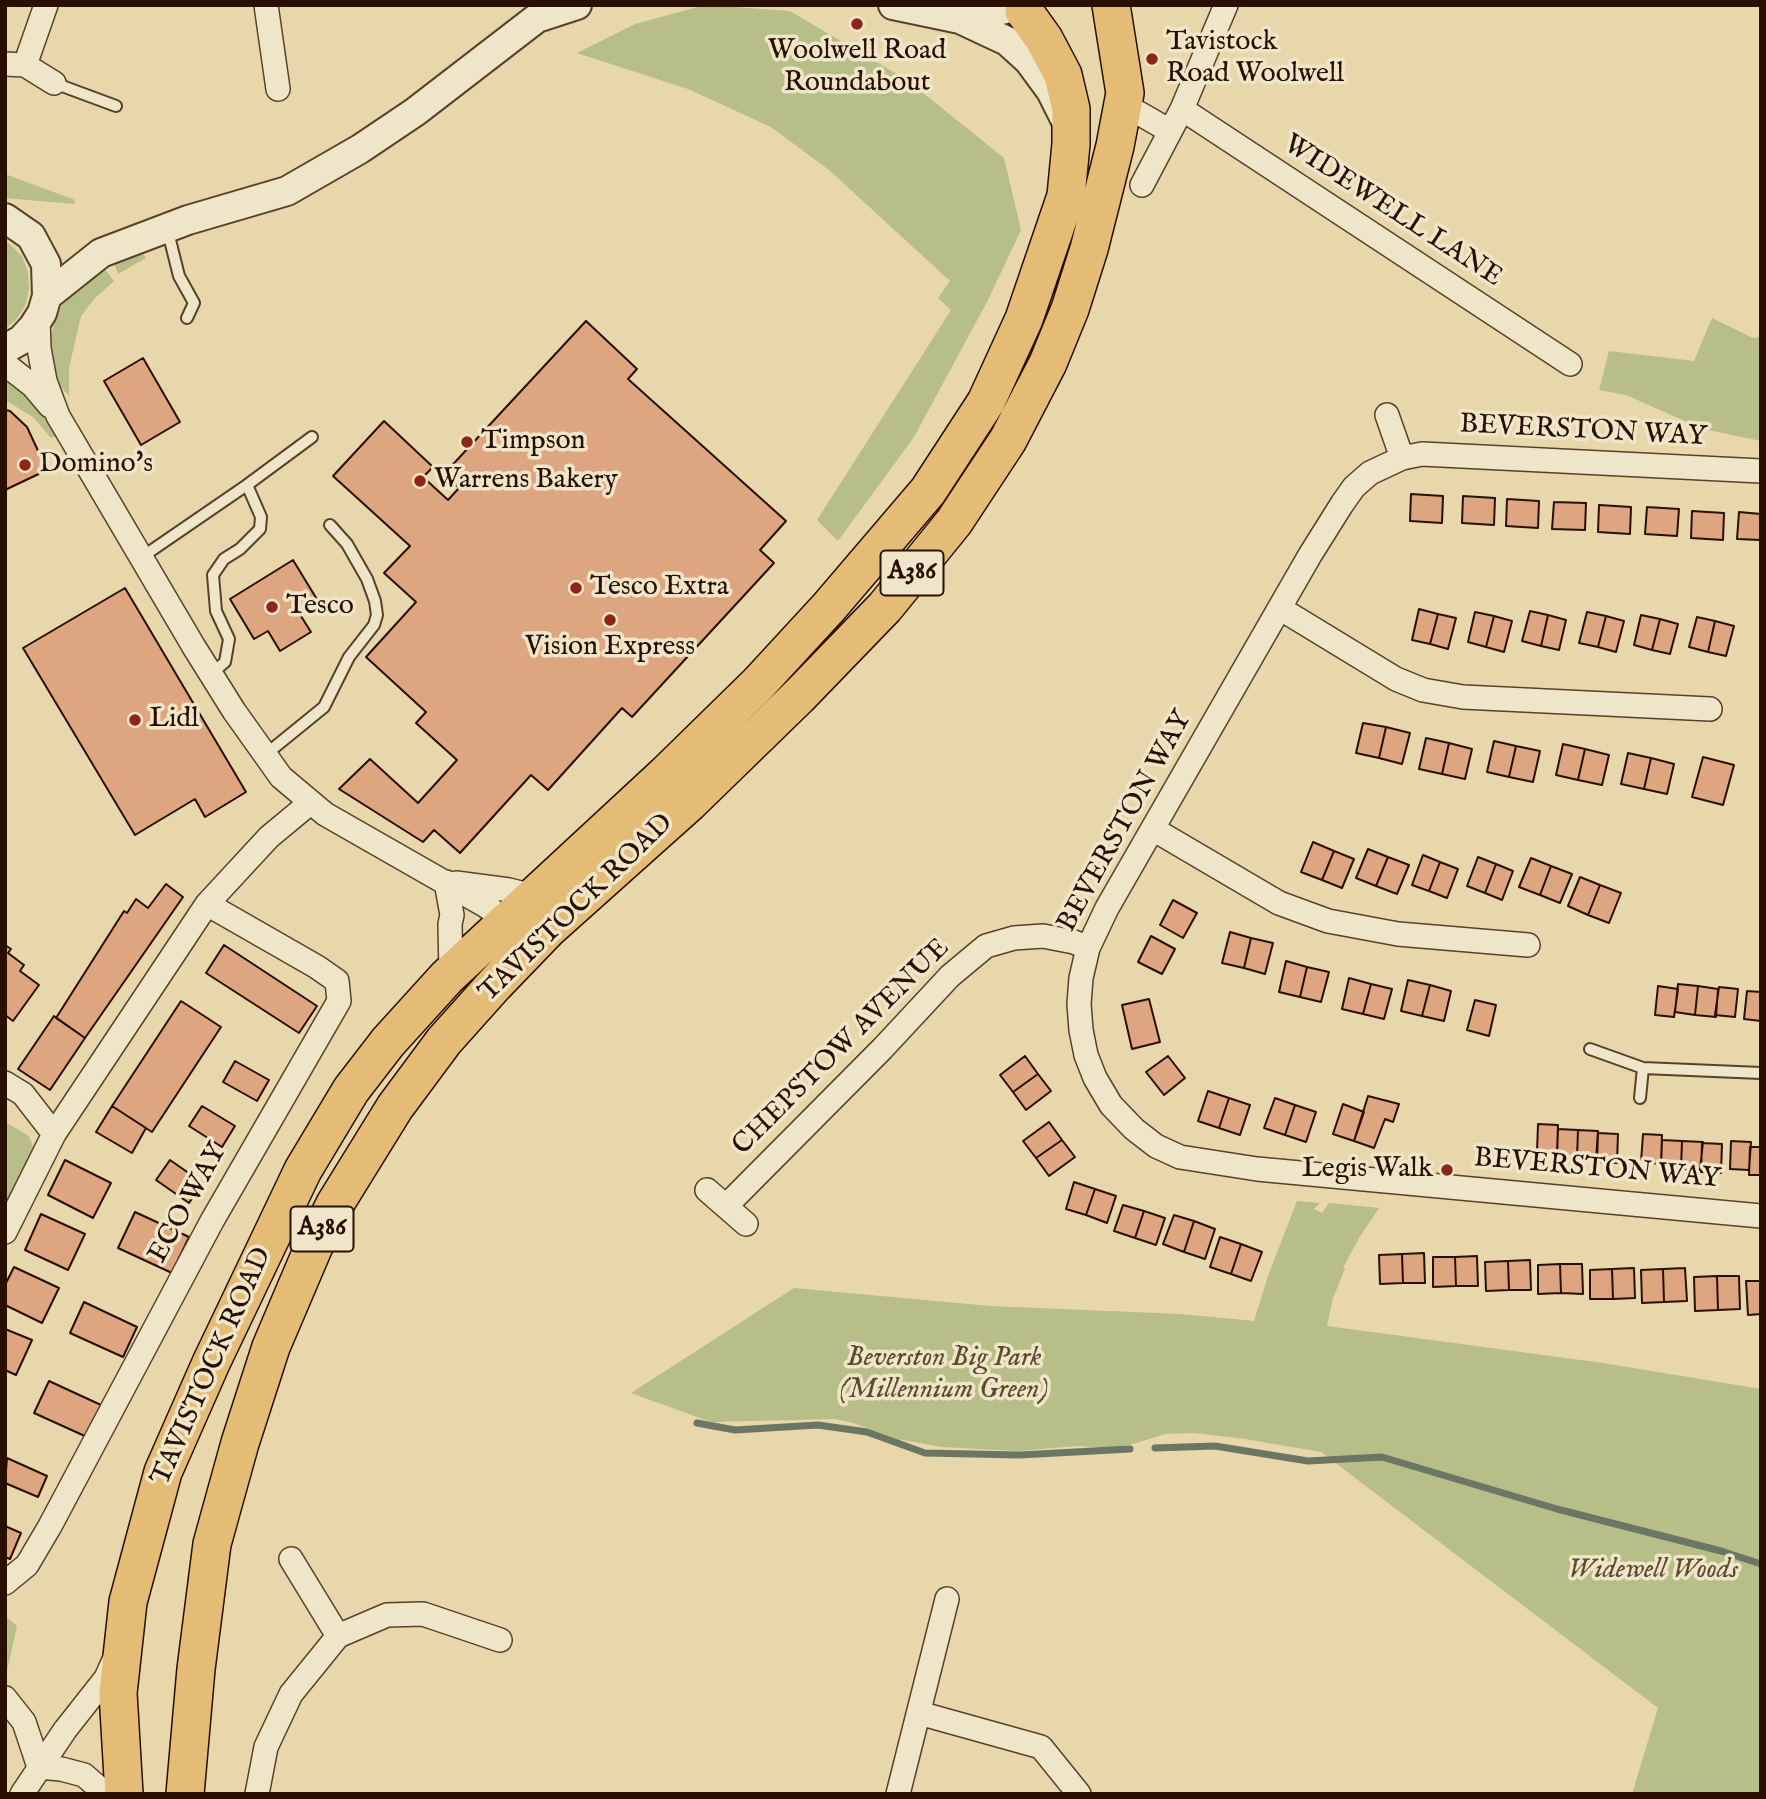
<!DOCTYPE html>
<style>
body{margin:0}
#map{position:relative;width:1766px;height:1799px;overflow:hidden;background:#e7d7ab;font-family:"IM FELL English",serif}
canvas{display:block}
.frame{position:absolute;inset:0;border:7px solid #290f00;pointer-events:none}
</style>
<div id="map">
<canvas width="1766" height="1799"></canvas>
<div class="frame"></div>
</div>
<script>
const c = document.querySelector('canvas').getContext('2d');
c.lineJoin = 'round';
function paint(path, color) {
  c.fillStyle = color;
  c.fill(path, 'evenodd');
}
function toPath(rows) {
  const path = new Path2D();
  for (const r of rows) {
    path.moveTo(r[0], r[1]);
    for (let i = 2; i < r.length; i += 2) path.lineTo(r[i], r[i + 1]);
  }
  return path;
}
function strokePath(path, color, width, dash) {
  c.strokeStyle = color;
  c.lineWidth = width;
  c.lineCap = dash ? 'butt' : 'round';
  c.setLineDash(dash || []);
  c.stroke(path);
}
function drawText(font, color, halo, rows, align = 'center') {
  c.font = font + ' "IM FELL English",serif';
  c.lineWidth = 7;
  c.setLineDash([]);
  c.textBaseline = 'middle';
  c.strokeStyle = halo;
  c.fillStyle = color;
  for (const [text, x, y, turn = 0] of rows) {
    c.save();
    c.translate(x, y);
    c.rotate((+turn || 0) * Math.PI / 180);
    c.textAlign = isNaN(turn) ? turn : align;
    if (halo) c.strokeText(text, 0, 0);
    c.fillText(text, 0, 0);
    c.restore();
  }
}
paint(toPath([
 [705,5,790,11,907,80,1004,158,1021,230,988,300,914,437,838,541,817,520,951,310,938,298,950,281,829,170,771,127,688,89,577,53,635,24],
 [5,174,75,200,74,204,5,198],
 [5,240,22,256,28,272,29,289,25,306,16,320,5,329],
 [143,254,146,258,118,274,114,263],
 [104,268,114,281,94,299,81,316,69,368,69,396,60,386,50,362,50,340,54,323,66,296],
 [1712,318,1753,338,1761,337,1761,441,1703,429,1626,395,1599,390,1609,351,1694,361],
 [5,379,11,381,36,401,55,436,51,438,33,417,5,400],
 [7,1123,29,1136,34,1149,5,1207],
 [1297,1201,1320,1203,1314,1209,1322,1213,1329,1203,1379,1208,1359,1238,1343,1268,1345,1269,1333,1298,1327,1326,1603,1363,1761,1389,1761,1794,1632,1794,1658,1708,1321,1452,1245,1439,1194,1433,1165,1434,1130,1445,1108,1448,1078,1446,1017,1451,942,1447,897,1439,853,1423,835,1419,711,1422,631,1393,794,1288,990,1306,1180,1314,1254,1321,1268,1276],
 [5,1616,17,1626,5,1680]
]), '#b7be88');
strokePath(toPath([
 [697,1423,735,1430,818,1425,867,1432,925,1453,1020,1455,1130,1449],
 [1155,1448,1215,1446,1308,1461,1382,1457,1557,1509,1721,1551,1761,1564]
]), '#6b7664', 7);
const building = toPath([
 [586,321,637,369,628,379,786,521,760,550,774,563,632,717,622,708,548,790,531,775,460,853,434,830,423,842,339,789,370,759,418,803,457,760,416,723,426,712,366,657,416,602,384,573,410,546,333,476,384,421,433,467,423,477,448,500,459,488,444,474,586,321],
 [143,358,180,422,141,445,104,381,143,358],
 [5,410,10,411,27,427,47,470,5,490,5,410],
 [1411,494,1443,496,1442,523,1410,521,1411,494],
 [1463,496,1495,498,1494,525,1462,523,1463,496],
 [1507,499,1539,501,1538,528,1506,526,1507,499],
 [1554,502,1586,503,1585,530,1552,529,1554,502],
 [1599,505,1631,507,1630,534,1598,532,1599,505],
 [1647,507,1679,509,1677,536,1645,534,1647,507],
 [1692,511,1724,513,1723,540,1691,538,1692,511],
 [1739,512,1761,514,1761,540,1737,539,1739,512],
 [293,560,318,601,299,613,311,632,280,651,268,631,254,639,230,599,293,560],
 [125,588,246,792,205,817,195,799,135,835,23,648,125,588],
 [1419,609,1438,614,1430,644,1412,640,1419,609],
 [1530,611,1548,615,1541,646,1522,641,1530,611],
 [1475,612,1494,616,1486,647,1468,642,1475,612],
 [1587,612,1606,616,1598,647,1579,643,1587,612],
 [1438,614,1456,618,1448,649,1430,644,1438,614],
 [1548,615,1566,620,1559,650,1541,646,1548,615],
 [1641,615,1660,619,1652,650,1634,645,1641,615],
 [1494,616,1512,621,1504,652,1486,647,1494,616],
 [1606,616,1624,621,1616,652,1598,647,1606,616],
 [1697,617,1715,621,1708,652,1689,647,1697,617],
 [1660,619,1678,624,1670,654,1652,650,1660,619],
 [1715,621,1734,626,1726,656,1708,652,1715,621],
 [1363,723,1386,727,1379,758,1356,753,1363,723],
 [1386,727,1410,733,1402,764,1379,758,1386,727],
 [1426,738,1449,743,1442,774,1419,769,1426,738],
 [1494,741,1516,746,1509,777,1487,772,1494,741],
 [1449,743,1472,749,1465,779,1442,774,1449,743],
 [1563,744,1585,749,1578,780,1556,775,1563,744],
 [1516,746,1540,751,1533,782,1509,777,1516,746],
 [1585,749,1609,755,1602,785,1578,780,1585,749],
 [1628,753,1651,758,1644,789,1621,784,1628,753],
 [1703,757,1734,765,1723,805,1692,797,1703,757],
 [1651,758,1674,764,1667,794,1644,789,1651,758],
 [1313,842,1334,851,1322,880,1301,872,1313,842],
 [1368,849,1388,857,1376,886,1356,878,1368,849],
 [1334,851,1354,859,1342,888,1322,880,1334,851],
 [1423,855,1440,862,1429,891,1412,885,1423,855],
 [1388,857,1409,865,1397,894,1376,886,1388,857],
 [1478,857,1496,864,1485,893,1467,886,1478,857],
 [1531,858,1551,866,1540,895,1519,887,1531,858],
 [1440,862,1458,869,1447,898,1429,891,1440,862],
 [1496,864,1513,871,1502,900,1485,893,1496,864],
 [1551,866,1572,874,1560,903,1540,895,1551,866],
 [1580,877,1600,885,1588,915,1568,906,1580,877],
 [166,884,183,897,85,1038,56,1018,124,911,127,913,136,899,148,908,166,884],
 [1600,885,1621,893,1609,923,1588,915,1600,885],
 [1173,900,1197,913,1183,938,1160,925,1173,900],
 [1230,932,1251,938,1244,968,1222,963,1230,932],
 [1151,936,1175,949,1162,974,1138,962,1151,936],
 [1251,938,1273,943,1265,974,1244,968,1251,938],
 [5,945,11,949,8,953,24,965,20,971,39,985,13,1021,5,1015,5,945],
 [224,945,317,1006,299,1033,206,973,224,945],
 [1286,961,1307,967,1300,997,1279,992,1286,961],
 [1307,967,1329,972,1321,1002,1300,997,1307,967],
 [1349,978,1371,984,1363,1014,1342,1009,1349,978],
 [1408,980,1430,985,1422,1016,1401,1011,1408,980],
 [1371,984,1392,989,1384,1019,1363,1014,1371,984],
 [1678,984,1698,986,1695,1015,1675,1012,1678,984],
 [1430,985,1451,991,1444,1021,1422,1016,1430,985],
 [1658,986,1678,989,1674,1017,1655,1015,1658,986],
 [1698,986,1718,989,1716,1017,1695,1015,1698,986],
 [1719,987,1738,989,1735,1017,1715,1015,1719,987],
 [1747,991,1761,992,1761,1021,1744,1019,1747,991],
 [1149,999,1160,1042,1132,1049,1122,1005,1149,999],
 [1475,1000,1496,1005,1489,1036,1467,1030,1475,1000],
 [181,1001,221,1027,152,1132,112,1106,181,1001],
 [54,1016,85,1038,50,1090,18,1069,54,1016],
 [1025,1056,1038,1074,1013,1092,1000,1075,1025,1056],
 [1168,1056,1185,1078,1164,1095,1146,1072,1168,1056],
 [235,1061,269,1080,257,1101,223,1082,235,1061],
 [1038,1074,1051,1091,1026,1110,1013,1092,1038,1074],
 [1208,1091,1229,1098,1219,1128,1198,1121,1208,1091],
 [1368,1096,1399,1104,1393,1122,1385,1119,1374,1148,1354,1141,1368,1096],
 [1229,1098,1250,1105,1240,1135,1219,1128,1229,1098],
 [1275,1098,1295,1105,1285,1135,1264,1128,1275,1098],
 [1343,1104,1364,1112,1354,1141,1333,1134,1343,1104],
 [1295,1105,1316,1112,1306,1142,1285,1135,1295,1105],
 [112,1106,146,1128,132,1153,96,1132,112,1106],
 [202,1106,235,1126,222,1147,189,1126,202,1106],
 [1049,1122,1062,1140,1036,1158,1023,1141,1049,1122],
 [1538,1124,1558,1125,1557,1153,1537,1152,1538,1124],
 [1558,1129,1578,1130,1577,1159,1557,1158,1558,1129],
 [1578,1130,1598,1131,1596,1159,1577,1159,1578,1130],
 [1598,1133,1618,1134,1617,1163,1597,1162,1598,1133],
 [1643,1134,1662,1135,1661,1164,1641,1162,1643,1134],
 [1062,1140,1075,1157,1049,1176,1036,1158,1062,1140],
 [1662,1140,1682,1141,1681,1169,1661,1168,1662,1140],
 [1682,1141,1703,1142,1700,1170,1681,1169,1682,1141],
 [1731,1141,1751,1142,1749,1170,1730,1169,1731,1141],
 [1702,1143,1722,1144,1721,1173,1701,1172,1702,1143],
 [1750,1147,1761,1147,1761,1175,1749,1175,1750,1147],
 [65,1160,111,1183,93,1218,48,1195,65,1160],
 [170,1160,203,1183,189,1203,156,1180,170,1160],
 [1074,1182,1095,1189,1086,1215,1066,1209,1074,1182],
 [1095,1189,1116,1196,1107,1223,1086,1215,1095,1189],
 [1123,1205,1144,1211,1135,1238,1114,1231,1123,1205],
 [1144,1211,1165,1218,1156,1245,1135,1238,1144,1211],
 [135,1212,189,1237,172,1273,118,1248,135,1212],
 [41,1214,85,1234,68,1270,25,1250,41,1214],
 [1174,1215,1194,1221,1184,1252,1163,1244,1174,1215],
 [1194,1221,1215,1229,1205,1259,1184,1252,1194,1221],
 [1220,1237,1241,1244,1231,1274,1210,1267,1220,1237],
 [1241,1244,1262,1252,1251,1281,1231,1274,1241,1244],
 [1424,1253,1425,1283,1403,1283,1402,1254,1424,1253],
 [1402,1254,1403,1283,1380,1284,1379,1255,1402,1254],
 [1477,1256,1478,1286,1456,1286,1455,1257,1477,1256],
 [1433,1257,1455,1257,1456,1286,1433,1287,1433,1257],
 [1530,1260,1531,1290,1509,1290,1508,1261,1530,1260],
 [1508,1261,1509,1290,1486,1291,1485,1262,1508,1261],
 [1560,1264,1582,1264,1583,1294,1561,1293,1560,1264],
 [1560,1264,1561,1293,1538,1294,1538,1265,1560,1264],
 [14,1267,59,1288,42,1323,5,1305,5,1285,14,1267],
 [1634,1268,1635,1298,1613,1299,1612,1269,1634,1268],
 [1685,1268,1687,1301,1664,1302,1663,1269,1685,1268],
 [1612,1269,1613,1299,1590,1299,1590,1270,1612,1269],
 [1663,1269,1664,1302,1642,1303,1641,1270,1663,1269],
 [1717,1276,1739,1276,1740,1309,1718,1310,1717,1276],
 [1717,1276,1718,1310,1695,1311,1694,1277,1717,1276],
 [1746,1281,1761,1281,1761,1314,1748,1315,1746,1281],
 [84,1302,137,1327,123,1357,70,1333,84,1302],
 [5,1329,32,1340,16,1375,5,1370,5,1329],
 [49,1381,101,1405,87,1437,34,1413,49,1381],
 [7,1458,47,1476,38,1497,5,1483,7,1458],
 [5,1526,21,1533,10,1559,5,1557,5,1526]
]);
paint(building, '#dea581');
strokePath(building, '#290f00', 2);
const service = toPath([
 [54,83,116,106],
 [167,228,179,276,194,303,187,318],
 [142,557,247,485,312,437],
 [211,674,225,662,229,639,216,611,213,575,224,559,240,549,260,529,261,517,247,485],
 [265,755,324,707,349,657,374,625,377,615,375,601,367,579,347,544,330,525],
 [1590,1049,1643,1068,1761,1073],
 [1640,1098,1643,1068]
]);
const minor = toPath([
 [266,5,278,89],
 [5,64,25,65,46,5],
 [25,65,54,83],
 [1123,104,1170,131],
 [1182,109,1570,364],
 [1142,185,1182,109,1226,5],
 [38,319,39,348,45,381,58,416,194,647,234,711,281,777,325,814,486,906,506,920,510,933],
 [5,364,33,386,50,406],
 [1387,415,1402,458],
 [1761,471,1422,454,1402,458,1370,473,1354,487,1342,504,1310,555,1107,908,1088,948,1081,978,1079,1004,1081,1030,1086,1055,1095,1078,1111,1105,1134,1129,1156,1146,1180,1157,1257,1169,1761,1216],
 [1281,609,1396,679,1423,690,1463,697,1710,709],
 [1153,829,1279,903,1328,921,1398,934,1528,945],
 [446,882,452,915,450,924,451,974],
 [456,883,509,890,533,896],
 [5,1083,23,1094,54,1134],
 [707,1190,746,1224],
 [726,1206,882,1049,950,976,986,946,1014,938,1043,936,1074,942,1088,948],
 [5,1232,54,1134,207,904,269,837,310,803],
 [291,1559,338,1636],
 [5,1583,27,1565,50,1526,212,1221,339,1001,337,981,317,967,207,904],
 [5,1698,24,1722,39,1767],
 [919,1713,1041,1747,1079,1794],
 [39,1767,61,1769,84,1775,106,1794],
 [22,1794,65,1730,106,1678,115,1658],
 [257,1794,266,1747,291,1694,338,1636,387,1615,423,1614,500,1640],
 [898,1794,947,1599]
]);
const tertiary = toPath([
 [893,5,960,19,1010,8],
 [960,19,1007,41,1029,61,1051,91,1065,119],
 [5,218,31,236,46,264,47,296,42,313,33,327,21,340,5,349],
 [47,296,101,253,188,220,287,191,360,149,415,112,537,18,577,5]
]);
const trunk = toPath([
 [124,1794,118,1693,128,1602,163,1472,211,1363,303,1170,351,1090,388,1042,447,977,666,774,758,684,829,607,928,491,986,402,1024,319,1066,196,1071,144,1071,109,1063,75,1044,39,1024,11],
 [185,1794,196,1669,212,1544,240,1443,271,1347,314,1246,335,1204,395,1107,444,1041,495,984,548,929,690,802,799,696,885,607,954,522,1008,440,1048,363,1070,309,1089,249,1115,146,1125,93,1111,5]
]);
strokePath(service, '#58412b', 14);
strokePath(minor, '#58412b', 26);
strokePath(tertiary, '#58412b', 32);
strokePath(trunk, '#290f00', 40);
strokePath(service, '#efe5c8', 10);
strokePath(minor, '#efe5c8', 23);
strokePath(tertiary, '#efe5c8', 28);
strokePath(trunk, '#e4bc76', 37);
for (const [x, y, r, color] of [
 [857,24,7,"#8f2418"],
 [1152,59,7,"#8f2418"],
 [467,442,7,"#8f2418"],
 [25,465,7,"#8f2418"],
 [420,481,7,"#8f2418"],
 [576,588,7,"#8f2418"],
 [272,607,7,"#8f2418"],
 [610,620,7,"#8f2418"],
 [135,720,7,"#8f2418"],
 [1447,1170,7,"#8f2418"]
]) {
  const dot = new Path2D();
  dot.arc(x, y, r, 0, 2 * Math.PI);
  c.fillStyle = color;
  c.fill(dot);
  strokePath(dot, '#efe5c8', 2.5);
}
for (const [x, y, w] of [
 [912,573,63],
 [322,1229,63]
]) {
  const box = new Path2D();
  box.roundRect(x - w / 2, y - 22.5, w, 45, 5);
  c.fillStyle = '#efe5c8';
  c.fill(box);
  strokePath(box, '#290f00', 2);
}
drawText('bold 26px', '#290f00', null, [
 ["A386",912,573],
 ["A386",322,1229]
]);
drawText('28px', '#290f00', '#efe5c8', [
 ["Tavistock",1166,43],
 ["Road Woolwell",1166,75],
 ["Woolwell Road",857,52,"center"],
 ["Roundabout",857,84,"center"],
 ["Timpson",481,442],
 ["Domino's",39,465],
 ["Warrens Bakery",434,481],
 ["Tesco Extra",590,588],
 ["Tesco",286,607],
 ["Vision Express",610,648,"center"],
 ["Lidl",149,720],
 ["Legis Walk",1433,1170,"right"]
], 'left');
drawText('28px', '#290f00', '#efe5c8', [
 ["WIDEWELL LANE",1392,212,33],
 ["BEVERSTON WAY",1583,432,3],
 ["BEVERSTON WAY",1126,822,-61],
 ["TAVISTOCK ROAD",577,909,-44],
 ["CHEPSTOW AVENUE",842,1048,-45],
 ["BEVERSTON WAY",1597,1170,5],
 ["ECO WAY",189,1204,-61],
 ["TAVISTOCK ROAD",213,1367,-66]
]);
drawText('italic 28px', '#5b4c30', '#efe5c8', [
 ["Beverston Big Park",944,1359],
 ["(Millennium Green)",944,1391],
 ["Widewell Woods",1653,1571]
]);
</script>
